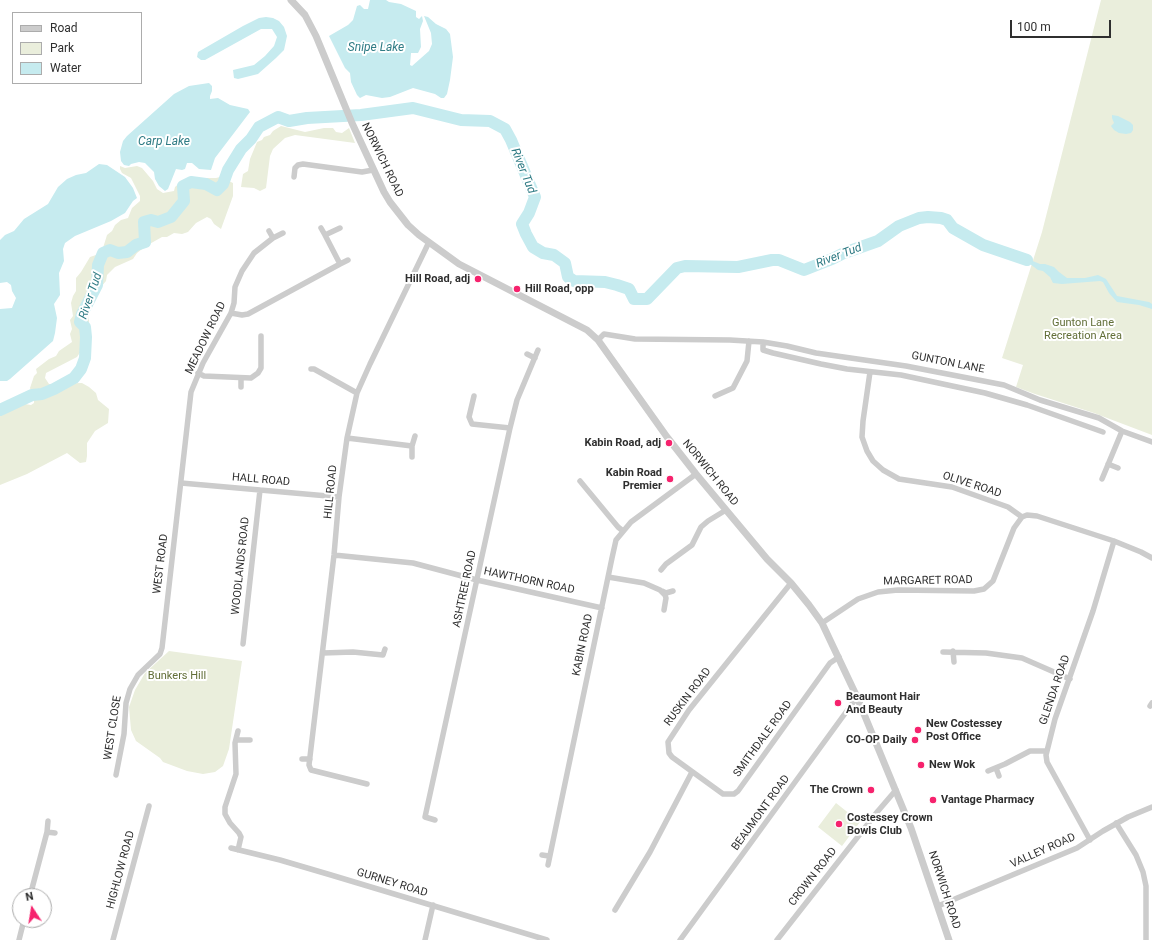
<!DOCTYPE html>
<style>
body{margin:0}
#map{position:relative;width:1152px;height:940px;overflow:hidden;background:#fff;font-family:Roboto,sans-serif}
canvas{display:block}
.legend{position:absolute;left:12px;top:12px;width:130px;height:72px;box-sizing:border-box;background:#fff;border:1px solid #acacac;margin:0;padding:5px 7px;list-style:none;font-size:12px;color:#2f2f2f}
.legend li{display:flex;align-items:center;gap:8px;height:20px}
.legend b{width:20px;border:1px solid #acacac}
.north{position:absolute;left:12px;top:888px;width:40px;height:40px;box-sizing:border-box;background:#fff;border:1px solid #acacac;border-radius:50%;rotate:348deg;font-size:11px;font-weight:700;line-height:16px;text-align:center;color:#2f2f2f}
.north::after{content:'';display:block;margin:auto;width:14px;height:18px;background:#f6226d;clip-path:polygon(50% 0,100% 100%,50% 72%,0 100%)}
.scale{position:absolute;left:1010px;top:20px;width:101px;height:18px;box-sizing:border-box;border:2px solid #2f2f2f;border-top:0;padding-left:5px;font-size:12px;line-height:14px;white-space:nowrap;color:#2f2f2f;-webkit-text-stroke:3px #fff;paint-order:stroke}
</style>
<div id="map">
<canvas width="1152" height="940"></canvas>
<ul class="legend">
<li><b style="height:5px;background:#ccc"></b>Road</li>
<li><b style="height:11px;background:#eaeedc"></b>Park</li>
<li><b style="height:11px;background:#c6ebef"></b>Water</li>
</ul>
<div class="north">N</div>
<div class="scale">100 m</div>
</div>
<script>
const c = document.querySelector('canvas').getContext('2d');
c.lineJoin = 'round';
function paint(path, color) {
  c.fillStyle = color;
  c.fill(path, 'evenodd');
}
function toPath(rows) {
  const path = new Path2D();
  for (const r of rows) {
    path.moveTo(r[0], r[1]);
    for (let i = 2; i < r.length; i += 2) path.lineTo(r[i], r[i + 1]);
  }
  return path;
}
function strokePath(path, color, width, dash) {
  c.strokeStyle = color;
  c.lineWidth = width;
  c.lineCap = dash ? 'butt' : 'round';
  c.setLineDash(dash || []);
  c.stroke(path);
}
function drawText(font, color, halo, rows, align = 'center') {
  c.font = font + ' Roboto,sans-serif';
  c.lineWidth = 4;
  c.setLineDash([]);
  c.textBaseline = 'middle';
  c.strokeStyle = halo;
  c.fillStyle = color;
  for (const [text, x, y, turn = 0] of rows) {
    c.save();
    c.translate(x, y);
    c.rotate((+turn || 0) * Math.PI / 180);
    c.textAlign = isNaN(turn) ? turn : align;
    if (halo) c.strokeText(text, 0, 0);
    c.fillText(text, 0, 0);
    c.restore();
  }
}
paint(toPath([
 [1101,0,1152,0,1152,435,1094,413,1035,394,1016,387,1023,365,1002,358,1042,232],
 [281,126,305,132,324,128,333,128,336,132,342,133,349,128,355,143,295,135,285,138,273,149,270,156,266,188,260,191,254,188,241,187,243,174,248,171,250,159,257,142,262,140,264,137,270,135,273,131],
 [120,166,125,168,137,166,142,168,153,181,157,189,163,193,174,191,175,187,183,180,192,181,207,178,216,178,220,177,233,183,233,196,221,229,214,224,211,219,207,217,196,223,188,232,182,234,174,233,167,237,162,237,146,246,137,253,133,259,115,267,107,275,106,281,101,287,90,294,85,303,89,320,89,330,91,336,77,357,46,373,45,378,49,384,82,383,89,387,96,393,98,400,109,409,108,423,95,431,87,443,87,456,86,462,80,463,67,453,27,474,0,485,0,415,2,412,12,409,19,403,31,405,34,403,34,400,30,388,34,376,37,373,36,369,49,359,56,356,59,351,72,342,70,334,72,329,70,320,73,316,71,303,73,296,76,291,76,278,81,272,90,257,96,255,103,248,107,235,112,231,115,225,121,220,128,218,132,208,140,201,140,196,131,178,122,173,120,169],
 [169,651,242,661,229,749,223,766,215,772,203,774,187,771,163,762,160,758,136,741,131,730,129,707,135,690,145,673],
 [836,803,860,822,842,846,818,827]
]), '#eaeedc');
paint(toPath([
 [370,0,386,0,389,2,401,4,416,11,416,17,419,19,422,16,423,21,420,29,421,47,418,53,411,53,410,65,412,66,429,51,432,44,431,33,424,16,428,17,436,24,446,29,450,34,453,57,450,80,447,94,444,98,441,98,435,94,413,88,390,97,382,98,366,95,360,98,357,95,351,82,350,73,345,68,329,36,348,25,353,20,357,6,360,5,364,9,368,9],
 [266,17,273,18,279,21,284,27,287,36,284,50,276,58,258,74,238,79,234,78,233,70,254,65,265,56,274,46,277,37,272,29,261,29,205,60,201,60,197,57,198,52,243,26,259,18],
 [209,83,212,86,212,91,210,96,210,99,218,98,230,105,248,109,250,112,215,158,211,170,199,169,192,163,187,163,185,169,182,170,176,169,168,189,165,191,159,186,155,179,154,172,145,163,139,162,131,164,129,166,124,165,121,161,120,152,123,141,127,136,174,94,189,86],
 [1112,115,1118,116,1130,122,1133,125,1133,130,1131,133,1126,134,1119,133,1114,130,1111,126,1114,123,1112,118],
 [99,164,107,165,125,177,133,188,137,198,133,201,125,213,111,221,75,236,65,243,63,249,64,261,59,273,60,295,54,304,57,318,55,333,53,341,10,379,7,381,0,381,0,309,12,308,16,298,12,291,11,285,7,282,0,283,0,240,5,235,14,231,24,219,48,204,58,187,67,179,76,175,86,173],
 [1011,254,1018,255,1040,264,1045,264,1054,267,1059,272,1067,278,1085,278,1098,275,1106,279,1117,296,1149,302,1152,304,1152,309,1139,305,1117,302,1109,293,1103,282,1100,281,1062,284,1053,283,1050,277,1043,271,1038,270,1030,264,1016,258]
]), '#c6ebef');
strokePath(toPath([
 [0,410,32,395,42,394,54,389,74,378,81,369,85,358,86,337,85,327,80,322,82,314,97,285,98,265,103,253,110,250,118,253,127,252,136,245,145,242,144,222,151,220,158,222,171,217,184,201,183,186,191,182,206,184,217,190,223,184,228,170,241,149,251,139,259,127,278,117,289,121,307,118,361,115,413,108,461,120,490,121,505,129,511,140,535,197,529,213,522,224,526,234,533,247,543,253,554,255,565,263,568,277,574,281,605,282,617,285,629,289,634,299,647,299,677,268,685,266,738,267,772,260,779,260,804,270,832,259,844,253,878,241,899,226,919,218,928,217,941,218,947,220,953,228,983,245,1027,260]
]), '#c6ebef', 12);
strokePath(toPath([
 [294,177,295,168,298,165,303,164,362,172,373,170],
 [321,228,325,235],
 [269,231,273,238],
 [340,264,348,260],
 [231,313,242,315,248,314,340,264,325,235,340,228],
 [598,340,604,334,635,339,730,340,763,342,787,346,816,353,906,366,1004,385,1040,400,1099,418,1122,431,1152,442],
 [763,342,763,350,773,353,821,364,847,369,901,375,985,393,1027,405,1103,432],
 [527,354,535,358],
 [311,369,314,369,357,393],
 [870,372,863,421,862,437,867,451,873,461,883,470,899,479,952,487,1008,507,1022,517,1027,515,1037,516,1114,541,1141,552,1152,558],
 [198,373,204,376,251,378,258,373,261,368,261,336],
 [241,378,241,387],
 [474,396,469,417,472,424,510,428],
 [715,396,733,388,747,361,749,341],
 [347,438,412,446,415,436],
 [412,446,412,457],
 [1108,464,1118,468],
 [1102,479,1122,431],
 [580,481,618,527,623,531],
 [181,483,339,497],
 [334,555,413,563,477,580,602,608],
 [661,570,666,564,692,545,701,527,708,521,726,510],
 [608,577,644,583,660,590,665,595,666,598,664,610],
 [791,583,689,710,668,742,669,753,672,757,723,794,734,794,738,791,830,663,839,657],
 [662,591,666,593,673,591],
 [822,623,858,599,878,592,898,590,974,591,984,589,993,581,1014,528,1022,517],
 [243,644,260,490],
 [953,651,954,662],
 [943,652,986,653,1022,658,1070,679],
 [323,653,353,652,383,655,385,649],
 [1150,706,1152,703],
 [238,731,235,743,236,774,225,807,225,814,230,823,239,833,241,837,238,850],
 [236,740,250,740],
 [302,759,310,759],
 [996,768,999,776],
 [988,771,1005,764,1030,751,1047,751],
 [116,775,124,734,126,703,130,689,138,675,160,654,162,648,191,392,203,363,231,313,234,303,235,287,242,271,254,253,273,238,283,233],
 [367,784,311,770,309,765,334,555,339,497,347,438,357,393,370,364,429,242],
 [435,820,425,817,510,428,517,400,538,350],
 [1116,823,1136,855,1143,872,1146,886,1146,940],
 [47,832,55,833],
 [1090,840,1047,762,1046,755,1055,719,1093,611,1114,541],
 [231,848,280,860,331,875,547,940],
 [542,855,549,856],
 [548,865,612,558,616,540,631,522,696,474],
 [30,896,47,832,48,821],
 [938,906,1077,848,1103,831,1128,817,1152,807],
 [615,910,650,852,692,772],
 [19,940,24,920],
 [113,940,149,806],
 [425,940,433,905],
 [680,940,857,697],
 [777,940,878,811,896,790]
]), '#ccc', 5.5);
strokePath(toPath([
 [291,0,305,15,316,36,352,123,384,192,390,202,408,225,419,235,459,264,587,330,598,340,667,437,696,474,767,559,791,583,809,605,822,623,830,640,857,697,911,828,949,940]
]), '#ccc', 7);
for (const [x, y, r, color] of [
 [478,279,4,"#f6226d"],
 [517,289,4,"#f6226d"],
 [669,443,4,"#f6226d"],
 [670,479,4,"#f6226d"],
 [838,703,4,"#f6226d"],
 [918,730,4,"#f6226d"],
 [915,740,4,"#f6226d"],
 [921,765,4,"#f6226d"],
 [871,790,4,"#f6226d"],
 [933,800,4,"#f6226d"],
 [839,824,4,"#f6226d"]
]) {
  const dot = new Path2D();
  dot.arc(x, y, r, 0, 2 * Math.PI);
  c.fillStyle = color;
  c.fill(dot);
  strokePath(dot, '#fff', 1.5);
}
drawText('11px', '#2f2f2f', '#fff', [
 ["NORWICH ROAD",382,160,64],
 ["MEADOW ROAD",206,338,-64],
 ["GUNTON LANE",948,363,11],
 ["NORWICH ROAD",710,473,51],
 ["HALL ROAD",261,480,5],
 ["OLIVE ROAD",972,485,18],
 ["HILL ROAD",331,492,-84],
 ["WEST ROAD",161,564,-83],
 ["WOODLANDS ROAD",241,566,-84],
 ["HAWTHORN ROAD",529,581,12],
 ["MARGARET ROAD",928,581,-1],
 ["ASHTREE ROAD",465,589,-78],
 ["KABIN ROAD",583,645,-78],
 ["GLENDA ROAD",1055,690,-71],
 ["RUSKIN ROAD",688,697,-53],
 ["WEST CLOSE",113,728,-81],
 ["SMITHDALE ROAD",763,739,-54],
 ["BEAUMONT ROAD",761,813,-54],
 ["VALLEY ROAD",1043,851,-24],
 ["HIGHLOW ROAD",121,870,-75],
 ["CROWN ROAD",813,877,-52],
 ["GURNEY ROAD",392,883,17],
 ["NORWICH ROAD",944,890,72]
]);
drawText('bold 11px', '#2f2f2f', '#fff', [
 ["Hill Road, adj",470,279,"right"],
 ["Hill Road, opp",525,289],
 ["Kabin Road, adj",661,443,"right"],
 ["Kabin Road",662,473,"right"],
 ["Premier",662,486,"right"],
 ["Beaumont Hair",846,697],
 ["And Beauty",846,710],
 ["New Costessey",926,724],
 ["Post Office",926,737],
 ["CO-OP Daily",907,740,"right"],
 ["New Wok",929,765],
 ["The Crown",863,790,"right"],
 ["Vantage Pharmacy",941,800],
 ["Costessey Crown",847,818],
 ["Bowls Club",847,831]
], 'left');
drawText('11px', '#626f38', '#fff', [
 ["Gunton Lane",1083,323],
 ["Recreation Area",1083,336],
 ["Bunkers Hill",177,676]
]);
drawText('italic 12px', '#307c85', '#fff', [
 ["Snipe Lake",376,48],
 ["Carp Lake",164,142],
 ["River Tud",523,171,68],
 ["River Tud",839,256,-21],
 ["River Tud",91,296,-71]
]);
</script>
